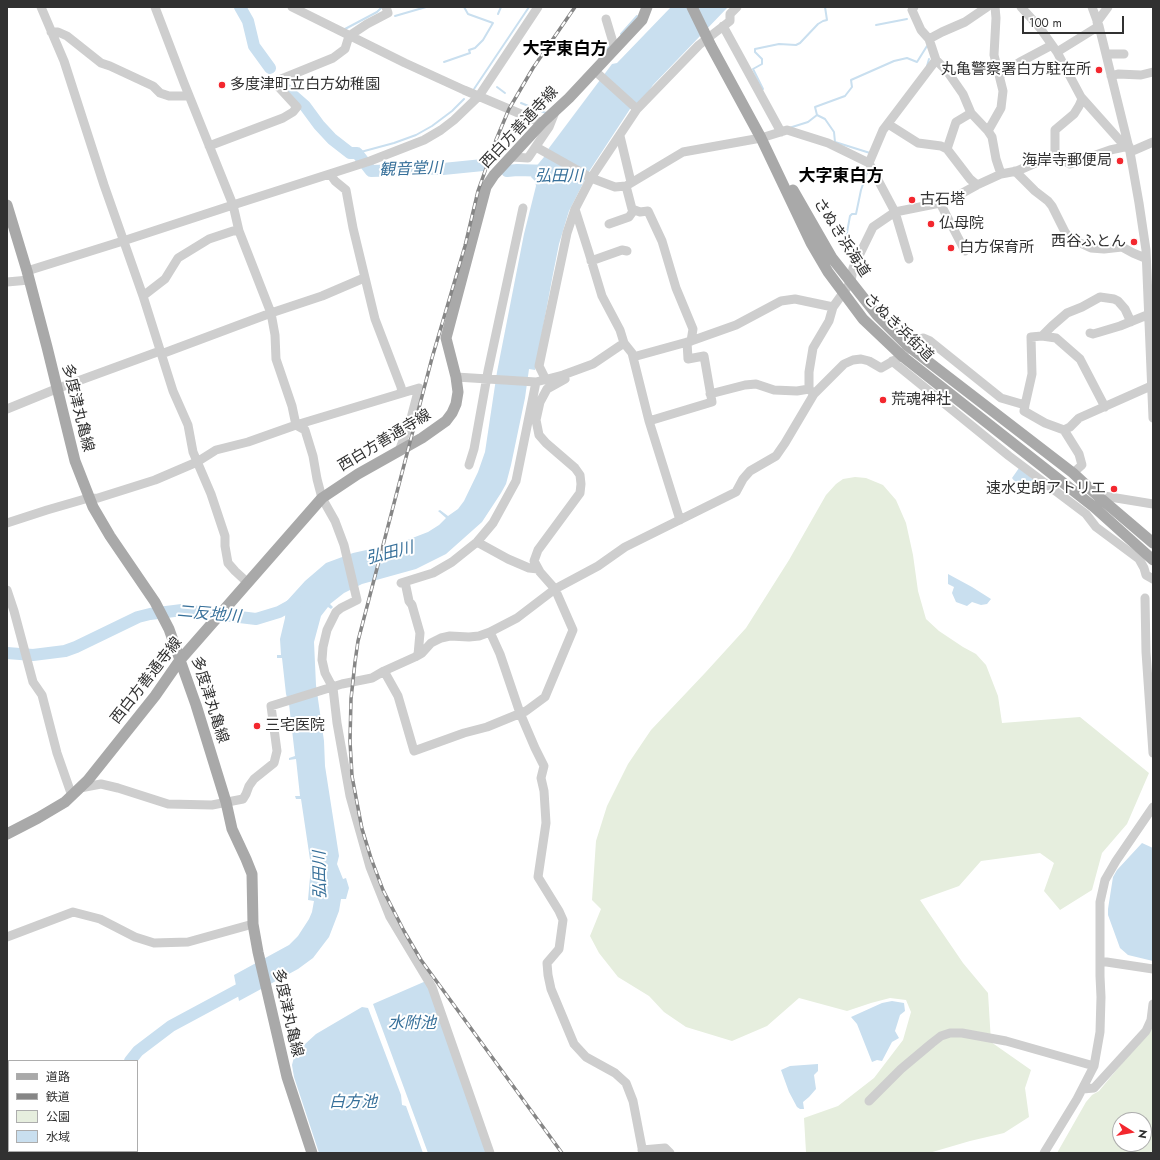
<!DOCTYPE html>
<meta charset="utf-8">
<style>
body{margin:0}
#map{position:relative;width:1160px;height:1160px;overflow:hidden;background:#fff;font-family:Jost,"Noto Sans JP",sans-serif}
canvas{display:block}
.frame{position:absolute;inset:0;border:8px solid #313131;pointer-events:none}
.legend{position:absolute;left:8px;top:1060px;width:130px;height:92px;box-sizing:border-box;background:#fff;border:1px solid #adadad;margin:0;padding:5px 7px;list-style:none;font-size:12px;color:#313131}
.legend li{display:flex;align-items:center;gap:8px;height:20px}
.legend b{width:20px;border:1px solid #adadad}
.north{position:absolute;left:1112px;top:1112px;width:40px;height:40px;box-sizing:border-box;background:#fff;border:1px solid #adadad;border-radius:50%;rotate:101deg;font-size:11px;font-weight:700;line-height:16px;text-align:center;color:#313131}
.north::after{content:'';display:block;margin:auto;width:14px;height:18px;background:#f3272e;clip-path:polygon(50% 0,100% 100%,50% 72%,0 100%)}
.scale{position:absolute;left:1022px;top:16px;width:102px;height:18px;box-sizing:border-box;border:2px solid #313131;border-top:0;padding-left:5px;font-size:12px;line-height:14px;white-space:nowrap;color:#313131;-webkit-text-stroke:3px #fff;paint-order:stroke}
</style>
<div id="map">
<canvas width="1160" height="1160"></canvas>
<div class="frame"></div>
<ul class="legend">
<li><b style="height:5px;background:#a9a9a9"></b>道路</li>
<li><b style="height:5px;background:#868686"></b>鉄道</li>
<li><b style="height:11px;background:#e6eede"></b>公園</li>
<li><b style="height:11px;background:#c9dfef"></b>水域</li>
</ul>
<div class="north">N</div>
<div class="scale">100 m</div>
</div>
<script>
const c = document.querySelector('canvas').getContext('2d');
c.lineJoin = 'round';
function paint(path, color) {
  c.fillStyle = color;
  c.fill(path, 'evenodd');
}
function toPath(rows) {
  const path = new Path2D();
  for (const r of rows) {
    path.moveTo(r[0], r[1]);
    for (let i = 2; i < r.length; i += 2) path.lineTo(r[i], r[i + 1]);
  }
  return path;
}
function strokePath(path, color, width, dash) {
  c.strokeStyle = color;
  c.lineWidth = width;
  c.lineCap = dash ? 'butt' : 'round';
  c.setLineDash(dash || []);
  c.stroke(path);
}
function drawText(font, color, halo, rows, align = 'center') {
  c.font = font + ' Jost,"Noto Sans JP",sans-serif';
  c.lineWidth = 4;
  c.setLineDash([]);
  c.textBaseline = 'middle';
  c.strokeStyle = halo;
  c.fillStyle = color;
  for (const [text, x, y, turn = 0] of rows) {
    c.save();
    c.translate(x, y);
    c.rotate((+turn || 0) * Math.PI / 180);
    c.textAlign = isNaN(turn) ? turn : align;
    if (halo) c.strokeText(text, 0, 0);
    c.fillText(text, 0, 0);
    c.restore();
  }
}
paint(toPath([
 [855,477,866,478,883,485,896,500,906,523,913,555,918,591,926,619,939,631,963,647,976,654,986,665,998,696,1002,723,1080,717,1149,773,1127,824,1102,853,1092,890,1060,910,1044,891,1054,863,1040,853,981,861,959,886,920,900,963,963,988,993,991,1042,1031,1070,1025,1088,1029,1117,1004,1133,970,1141,929,1153,807,1153,806,1152,804,1118,838,1106,874,1078,903,1040,911,1012,906,1000,890,998,871,1003,847,1011,799,998,767,1026,732,1041,686,1027,664,1012,649,996,618,977,599,953,590,936,601,909,592,900,596,841,607,806,628,764,651,730,705,673,746,628,789,560,826,495,836,484,843,479],
 [1153,1021,1153,1153,1057,1153,1086,1102,1092,1095,1099,1091,1148,1032],
 [1120,1120,1144,1120,1144,1144,1120,1144]
]), '#e6eede');
paint(toPath([
 [671,7,728,7,653,85,638,107,630,109,590,170,569,211,559,244,553,274,535,370,529,369,525,398,511,465,506,484,501,493,482,522,446,554,416,569,362,584,344,593,330,604,333,607,331,609,328,607,321,616,314,642,316,685,324,741,325,766,339,856,337,864,343,879,346,878,349,888,346,899,341,899,339,911,329,937,313,958,298,969,239,1001,234,975,289,945,298,936,309,919,312,912,314,901,308,900,311,866,301,799,296,799,295,796,300,796,296,759,289,760,289,758,295,756,289,704,286,694,282,658,277,658,277,655,281,655,280,639,285,618,286,602,305,581,326,563,353,553,402,542,428,532,439,525,446,518,438,511,440,510,448,516,458,509,464,501,478,472,485,452,497,372,524,234,536,186,535,181,531,177,534,169,544,157,549,148,612,64,617,63],
 [1019,468,1041,486,1033,493,1025,487,1018,486,1012,478],
 [948,574,972,587,991,599,987,604,981,605,972,602,967,606,956,602,952,593,954,587,948,584],
 [1142,843,1153,848,1153,961,1128,955,1120,948,1108,915,1108,909,1113,877,1117,870],
 [426,981,490,1153,428,1153,373,1004],
 [892,1001,904,1003,905,1011,900,1015,895,1031,899,1038,892,1042,882,1061,877,1060,872,1062,857,1024,851,1017,882,1003],
 [362,1007,368,1008,401,1095,402,1105,406,1106,423,1153,319,1153,294,1077,292,1065,294,1057,304,1045,316,1034],
 [818,1064,818,1071,814,1075,816,1089,809,1097,803,1102,804,1109,800,1109,797,1107,789,1092,781,1070,790,1066]
]), '#c9dfef');
strokePath(toPath([
 [498,14,501,7],
 [395,16,426,7],
 [876,25,907,19],
 [345,29,377,12,382,7],
 [621,34,637,16],
 [1153,46,1153,67],
 [599,58,611,45],
 [444,62,470,53,469,50,475,48,483,40,493,23,468,14,464,7],
 [927,66,929,59],
 [497,87,505,93],
 [474,89,529,7],
 [763,89,753,69,762,64,762,59,755,52,755,49,779,44,796,45,800,43,818,24,823,21,827,20,825,7],
 [521,103,546,113],
 [817,115,825,119,834,132,835,142,870,153],
 [789,128,808,122,817,115,815,107,845,96,852,87,851,80,894,61,907,58,917,62,927,46],
 [357,153,394,143,416,135,432,126,452,111,464,99],
 [844,249,850,216,852,214,856,214,861,190,868,170]
]), '#c9dfef', 2);
strokePath(toPath([
 [240,7,248,21,254,46,270,68],
 [281,85,305,106,319,125,332,139,350,153,357,153,371,171,402,170,416,168,443,169,483,165],
 [507,171,517,170,550,171],
 [7,653,33,655,65,651,76,647,138,617,150,614,182,610,256,619,279,612,299,601],
 [130,1061,138,1051,171,1026,251,983],
 [7,1066,9,1066]
]), '#c9dfef', 12);
strokePath(toPath([
 [41,7,64,61,104,185,143,296,173,391,188,425,193,452,211,494,225,536,225,546,228,563,235,571,248,583],
 [155,7,184,83,233,205,370,161,424,140,441,130,454,120,479,96,538,7],
 [292,7,405,63,464,90,542,123],
 [737,7,730,14,730,21,699,45,637,109,591,178,575,209,589,253,602,296,620,330,624,343,632,353,633,357,691,341,736,325,781,301,795,299,833,307],
 [914,7,912,10,921,30,929,39],
 [995,7,996,18,994,55,1003,91,1001,108,988,131,992,137,996,159,1001,174],
 [1021,7,1040,28,1057,52,1081,97,1123,144,1129,146],
 [1092,7,1099,26,1130,152,1139,203,1146,250,1153,418],
 [606,19,615,49],
 [1097,22,1108,7],
 [723,26,781,132],
 [51,32,58,32,67,36,101,63,110,66,153,86,160,93,169,96,189,96],
 [1057,52,1099,26],
 [1106,54,1124,54],
 [936,60,947,71,963,94,971,113,988,131],
 [595,71,637,109],
 [1000,75,1020,62,1052,45],
 [1111,76,1118,74,1141,75,1153,72],
 [888,124,918,143,941,146,947,149,970,179,977,185],
 [620,136,631,182],
 [209,146,283,118,293,112,297,107,274,82,333,58,345,49,349,36,367,24,388,13,386,7],
 [536,147,591,178,615,187,626,186,683,152,761,138,787,130,828,143,869,163,895,212,909,259],
 [947,149,956,122,971,113],
 [1130,152,1153,142],
 [1055,156,1055,130,1074,114,1079,106,1082,99],
 [512,157,528,158,549,127,555,112],
 [869,163,883,130,936,60,929,39,942,32,965,22,987,7],
 [1015,171,1035,191,1048,201,1052,206,1065,232,1068,236,1078,242,1091,248,1104,249,1122,247,1133,253,1145,258],
 [330,174,335,181,346,190,353,228,375,319,401,387,402,393],
 [626,186,632,209,640,212,648,211,662,241,676,288,693,329,691,341],
 [940,203,965,251],
 [609,224,629,217,634,210],
 [591,261,622,250,627,251],
 [27,271,123,241,233,205,239,231,271,313,275,335,276,359,292,406,296,425,305,430,313,456,317,479,322,498,335,521,344,545,357,600,341,608,336,612,327,630,323,647,322,660,325,673,333,688,337,723,350,796,370,867,390,917,432,987,490,1153],
 [7,282,29,280],
 [143,296,165,279,178,258,209,239,233,231,239,231],
 [1090,333,1093,334,1100,332,1120,326,1152,313],
 [1042,336,1056,338,1080,359,1105,407],
 [632,353,649,421,680,520],
 [892,361,1009,456,1086,514,1096,527,1139,559,1144,568,1146,575,1153,579],
 [456,377,536,382,563,375,593,364,624,343],
 [546,380,539,366,567,233,575,209],
 [710,394,745,385,756,384,774,390,797,391,809,389],
 [814,394,809,389,809,372,813,348,829,321,833,307,851,282,853,268,873,227,895,212,940,203,957,196,977,185,1001,174,1017,171,1054,155,1070,164,1110,150,1129,146],
 [1025,405,1032,374,1031,337,1042,336,1052,326,1067,313,1082,307,1100,297,1114,299,1118,301,1125,309,1131,322],
 [7,409,56,389,160,351,164,353,271,313,322,296,364,278],
 [649,421,712,402,704,356,688,359,687,342],
 [1064,430,1070,427,1079,418,1151,386],
 [469,465,474,449,488,371,523,208],
 [1099,497,1104,496,1153,504],
 [7,523,47,510,85,499,98,498,155,480,197,462,216,450,248,442,296,425,419,388,410,422,399,451],
 [477,542,508,559,529,568,538,569],
 [405,582,409,601,412,605,420,633,418,655],
 [401,583,433,573,452,562,477,542,493,523,516,481,536,382],
 [7,590,14,611,33,682,42,695,57,753,72,796],
 [1145,598,1146,652,1153,753],
 [490,632,500,654,520,713,535,748,544,766,541,778,544,791,546,823,538,877,559,911,563,920,559,949,547,963,548,975,551,989,574,1044,586,1057,615,1073,626,1083,633,1101,643,1153],
 [384,671,398,696,414,751,464,733,487,727,526,711,545,697,573,630,555,589,540,572,534,561,538,550,580,493,581,484,580,475,575,468,546,443,539,435,536,420,540,402,547,389,565,379,563,375],
 [80,788,101,784,118,788,168,804,212,805,243,799,246,794,249,786,254,779,274,763,277,751,271,706,342,684,372,678,384,671,415,657,422,653,431,643,441,638,450,636,469,637,479,636,490,632,517,618,555,589,598,566,625,547,736,492,743,479,750,471,776,456,785,443,814,394,844,364,853,360,861,359,869,361,881,368,902,356,908,346,923,338,930,341,1001,398,1025,405,1024,411,1045,423,1064,430,1079,454,1082,465,1073,473],
 [7,937,73,912,100,919,135,937,154,943,188,942,253,924],
 [1100,961,1153,969],
 [1083,1089,1094,1088,1146,1031,1151,1020,1153,1004],
 [869,1101,901,1069,932,1043,941,1036,950,1033,962,1033,1006,1041,1094,1066],
 [642,1150,665,1148,670,1153],
 [1044,1153,1077,1099,1094,1066,1100,1032,1101,997,1100,976,1100,902,1105,880,1116,861,1153,807]
]), '#cecece', 9);
strokePath(toPath([
 [692,7,711,46,761,138,811,243,828,272,863,319,902,356,1094,507,1153,560],
 [793,190,832,258,877,315,908,346,1073,473,1099,497,1153,543],
 [7,205,27,271,47,347,75,461,93,507,110,536,155,602,169,629,196,705,226,802,232,829,246,859,252,874,253,924,258,952,287,1077,312,1153],
 [7,834,38,818,65,802,88,780,155,696,180,660,322,498,358,474,422,438,446,421,452,413,456,404,458,392,456,377,446,338,486,187,494,175,542,123,569,98,642,20,647,7]
]), '#a9a9a9', 11);
const rail = toPath([
 [562,1153,421,960,404,931,383,890,371,858,362,829,352,776,350,741,351,699,355,662,358,641,432,358,465,246,478,191,496,140,509,109,533,68,575,7]
]);
strokePath(rail, '#868686', 3.5);
strokePath(rail, '#fff', 2, [6]);
for (const [x, y, r, color] of [
 [1099,70,4,"#f3272e"],
 [222,85,4,"#f3272e"],
 [1120,161,4,"#f3272e"],
 [912,200,4,"#f3272e"],
 [931,224,4,"#f3272e"],
 [1134,242,4,"#f3272e"],
 [951,248,4,"#f3272e"],
 [883,400,4,"#f3272e"],
 [1114,489,4,"#f3272e"],
 [257,726,4,"#f3272e"]
]) {
  const dot = new Path2D();
  dot.arc(x, y, r, 0, 2 * Math.PI);
  c.fillStyle = color;
  c.fill(dot);
  strokePath(dot, '#fff', 1.5);
}
drawText('15px', '#313131', '#fff', [
 ["丸亀警察署白方駐在所",1091,70,"right"],
 ["多度津町立白方幼稚園",230,85],
 ["海岸寺郵便局",1112,161,"right"],
 ["古石塔",920,200],
 ["仏母院",939,224],
 ["西谷ふとん",1126,242,"right"],
 ["白方保育所",959,248],
 ["荒魂神社",891,400],
 ["速水史朗アトリエ",1106,489,"right"],
 ["三宅医院",265,726]
], 'left');
drawText('15px', '#313131', '#fff', [
 ["西白方善通寺線",520,128,-47],
 ["さぬき浜海道",841,238,57],
 ["さぬき浜街道",898,328,44],
 ["多度津丸亀線",77,408,76],
 ["西白方善通寺線",385,441,-31],
 ["西白方善通寺線",147,681,-52],
 ["多度津丸亀線",209,700,72],
 ["多度津丸亀線",287,1013,77]
]);
drawText('italic 16px', '#37709a', '#fff', [
 ["観音堂川",411,170,-2],
 ["弘田川",559,177],
 ["弘田川",390,554,-14],
 ["二反地川",209,615,5],
 ["弘田川",321,875,-91],
 ["水附池",412,1024],
 ["白方池",353,1103]
]);
drawText('bold 17px', '#000', '#fff', [
 ["大字東白方",565,50],
 ["大字東白方",841,177]
]);
</script>
